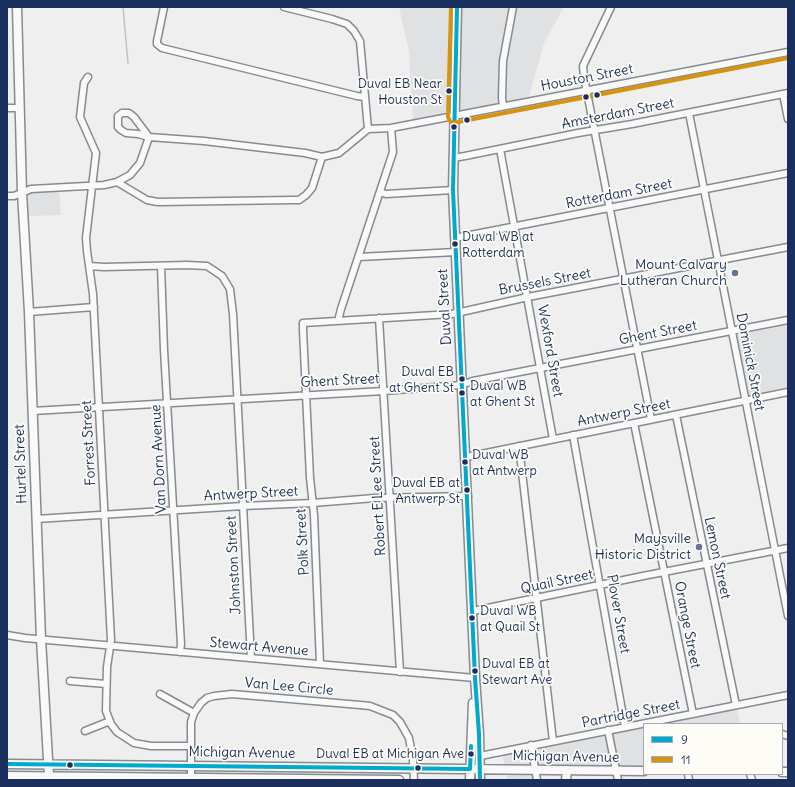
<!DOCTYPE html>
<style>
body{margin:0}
#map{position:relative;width:795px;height:787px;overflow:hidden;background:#efefef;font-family:Delius,sans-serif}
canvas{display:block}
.frame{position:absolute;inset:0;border:8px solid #1b2f5e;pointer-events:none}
.legend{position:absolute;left:643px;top:723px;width:140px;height:52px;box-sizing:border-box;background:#fdfcf7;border:1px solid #a3aaba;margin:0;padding:5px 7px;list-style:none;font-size:12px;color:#1b2f5e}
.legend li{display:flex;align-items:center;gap:8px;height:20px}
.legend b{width:20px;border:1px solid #a3aaba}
</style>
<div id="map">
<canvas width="795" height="787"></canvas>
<div class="frame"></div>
<ul class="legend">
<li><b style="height:5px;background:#00a9ce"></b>9</li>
<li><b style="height:5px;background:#d6940e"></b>11</li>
</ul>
</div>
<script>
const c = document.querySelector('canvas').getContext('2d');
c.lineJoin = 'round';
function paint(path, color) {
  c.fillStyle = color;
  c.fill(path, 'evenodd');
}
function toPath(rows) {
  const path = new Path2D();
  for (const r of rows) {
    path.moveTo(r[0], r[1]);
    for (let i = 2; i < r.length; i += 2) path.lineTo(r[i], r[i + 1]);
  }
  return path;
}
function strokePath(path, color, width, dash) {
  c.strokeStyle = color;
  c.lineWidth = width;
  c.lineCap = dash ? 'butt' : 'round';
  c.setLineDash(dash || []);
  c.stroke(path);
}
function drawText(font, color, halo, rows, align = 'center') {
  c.font = font + ' Delius,sans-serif';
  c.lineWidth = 3.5;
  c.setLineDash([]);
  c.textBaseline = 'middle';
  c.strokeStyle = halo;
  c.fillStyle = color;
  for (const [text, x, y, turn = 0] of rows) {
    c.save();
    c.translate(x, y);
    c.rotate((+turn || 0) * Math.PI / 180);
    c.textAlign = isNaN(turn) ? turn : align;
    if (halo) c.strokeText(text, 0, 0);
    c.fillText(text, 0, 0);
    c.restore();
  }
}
paint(toPath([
 [399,7,564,7,544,43,528,100,497,104,413,120,409,52],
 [59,190,61,215,26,216,26,193],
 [788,325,788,387,749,395,737,335],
 [736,705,740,724,644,724,644,771,536,770,537,780,507,780,502,751]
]), '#dfe1e2');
strokePath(toPath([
 [123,7,128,63]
]), '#bdc1cc', 1.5);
const street = toPath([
 [164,7,157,41,157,44,162,48,357,96,365,97],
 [284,7,332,19,347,24,354,31,360,41,368,129],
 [611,7,583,66,584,77,651,419],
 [88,77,84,83,80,117,96,153,86,238,87,251,93,294,111,640,107,667,106,711,111,724,117,732,134,743,151,746,191,746],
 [783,94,788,119],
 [503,106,502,98,503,61,513,7],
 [7,108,20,108],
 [122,113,129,113,134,117,149,137,138,134,126,133,121,130,118,127,118,116,122,113],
 [689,113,788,616],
 [368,129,391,128,788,52],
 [500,149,553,439],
 [453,158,465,156,578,133,632,124,788,93],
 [117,182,147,200,158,202,293,200,299,200,306,195,312,188,322,157],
 [380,192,386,194,453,190],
 [7,196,14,196,31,189,104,185,117,182,130,175,140,163,149,137,204,141,305,153,322,157,339,153,368,129],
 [455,238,788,173],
 [359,257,456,252],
 [89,266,104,267,187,265,207,266,222,276,230,289,233,314,251,658],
 [161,266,164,350,181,644,180,652],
 [29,312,94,307],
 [379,318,400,672],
 [338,321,341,309,393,152,391,128],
 [32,411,384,391,461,385,473,381,788,320],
 [676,415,736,705],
 [634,423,693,714],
 [573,435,625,727],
 [519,446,553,741],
 [466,457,788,392],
 [36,519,243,506,313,503,375,498,468,496],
 [473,611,643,576,788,548],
 [7,635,25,638,475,678],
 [320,664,314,515,310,478,303,330,303,323,452,314,528,297,788,247],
 [70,681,106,684],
 [160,694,194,713],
 [608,730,618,780],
 [85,731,110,721],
 [782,734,788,736],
 [531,745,537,780],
 [480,756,788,695],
 [688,774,689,780],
 [750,774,752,780],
 [191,777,191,722,194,713,201,703,207,698,214,696,232,694,360,705,370,706,393,715,400,722,409,738,413,760,414,780]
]);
const secondary = toPath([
 [17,7,22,193,29,312,41,639,49,776],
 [457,7,453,190,475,678,479,734,480,780],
 [7,764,644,771],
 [782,772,788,772],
 [7,776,399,780],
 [470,780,473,703],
 [566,780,567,770]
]);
strokePath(street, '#868a93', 9);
strokePath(secondary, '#868a93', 11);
strokePath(street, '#f9f9f8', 6);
strokePath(secondary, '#f9f9f8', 8);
strokePath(toPath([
 [457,7,453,190,475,678,479,734,480,780],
 [7,764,470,769,471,746]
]), '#00a9ce', 4);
strokePath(toPath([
 [451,7,448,117,450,121,453,123,788,58]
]), '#d6940e', 4);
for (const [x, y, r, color] of [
 [449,91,3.5,"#1b2f5e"],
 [597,95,3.5,"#1b2f5e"],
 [586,97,3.5,"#1b2f5e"],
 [467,120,3.5,"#1b2f5e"],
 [454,127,3.5,"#1b2f5e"],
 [455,244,3.5,"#1b2f5e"],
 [735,273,4,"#657291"],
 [462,379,3.5,"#1b2f5e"],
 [462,393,3.5,"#1b2f5e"],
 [465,462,3.5,"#1b2f5e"],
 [467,490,3.5,"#1b2f5e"],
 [699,547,4,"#657291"],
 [472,618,3.5,"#1b2f5e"],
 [475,671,3.5,"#1b2f5e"],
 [471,754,3.5,"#1b2f5e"],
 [70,765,3.5,"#1b2f5e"],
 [418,768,3.5,"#1b2f5e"]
]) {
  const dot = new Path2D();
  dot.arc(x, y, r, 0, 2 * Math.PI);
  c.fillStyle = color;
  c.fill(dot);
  strokePath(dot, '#fdfcf7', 1.5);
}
drawText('13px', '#1b2f5e', '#fdfcf7', [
 ["Duval EB Near",442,84,"right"],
 ["Houston St",442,100,"right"],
 ["Duval WB at",462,237],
 ["Rotterdam",462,253],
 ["Duval EB",454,372,"right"],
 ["at Ghent St",454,388,"right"],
 ["Duval WB",470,386],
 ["at Ghent St",470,402],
 ["Duval WB",472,455],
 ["at Antwerp",472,471],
 ["Duval EB at",460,483,"right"],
 ["Antwerp St",460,499,"right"],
 ["Duval WB",480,611],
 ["at Quail St",480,627],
 ["Duval EB at",482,664],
 ["Stewart Ave",482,680],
 ["Duval EB at Michigan Ave",464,754,"right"]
], 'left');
drawText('14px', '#1b2f5e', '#fdfcf7', [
 ["Houston Street",587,78,-11],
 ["Amsterdam Street",618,114,-11],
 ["Rotterdam Street",619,194,-11],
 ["Brussels Street",545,282,-11],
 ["Duval Street",445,307,-93],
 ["Ghent Street",658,333,-11],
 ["Wexford Street",550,351,80],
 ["Dominick Street",750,362,79],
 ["Ghent Street",340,381,-3],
 ["Antwerp Street",624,413,-11],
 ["Forrest Street",89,443,-93],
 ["Van Dorn Avenue",159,459,-93],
 ["Hurtel Street",21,464,-92],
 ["Antwerp Street",251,494,-3],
 ["Robert E Lee Street",378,496,-93],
 ["Polk Street",303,542,-93],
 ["Lemon Street",717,558,78],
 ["Johnston Street",234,565,-93],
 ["Quail Street",557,582,-12],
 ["Plover Street",618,614,80],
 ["Orange Street",687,625,79],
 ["Stewart Avenue",259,647,5],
 ["Van Lee Circle",289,687,5],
 ["Partridge Street",631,714,-11],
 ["Michigan Avenue",242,753,1],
 ["Michigan Avenue",566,757,1]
]);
drawText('14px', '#1b2f5e', '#fdfcf7', [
 ["Mount Calvary",727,265],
 ["Lutheran Church",727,281],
 ["Maysville",691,539],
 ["Historic District",691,555]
], 'right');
</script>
